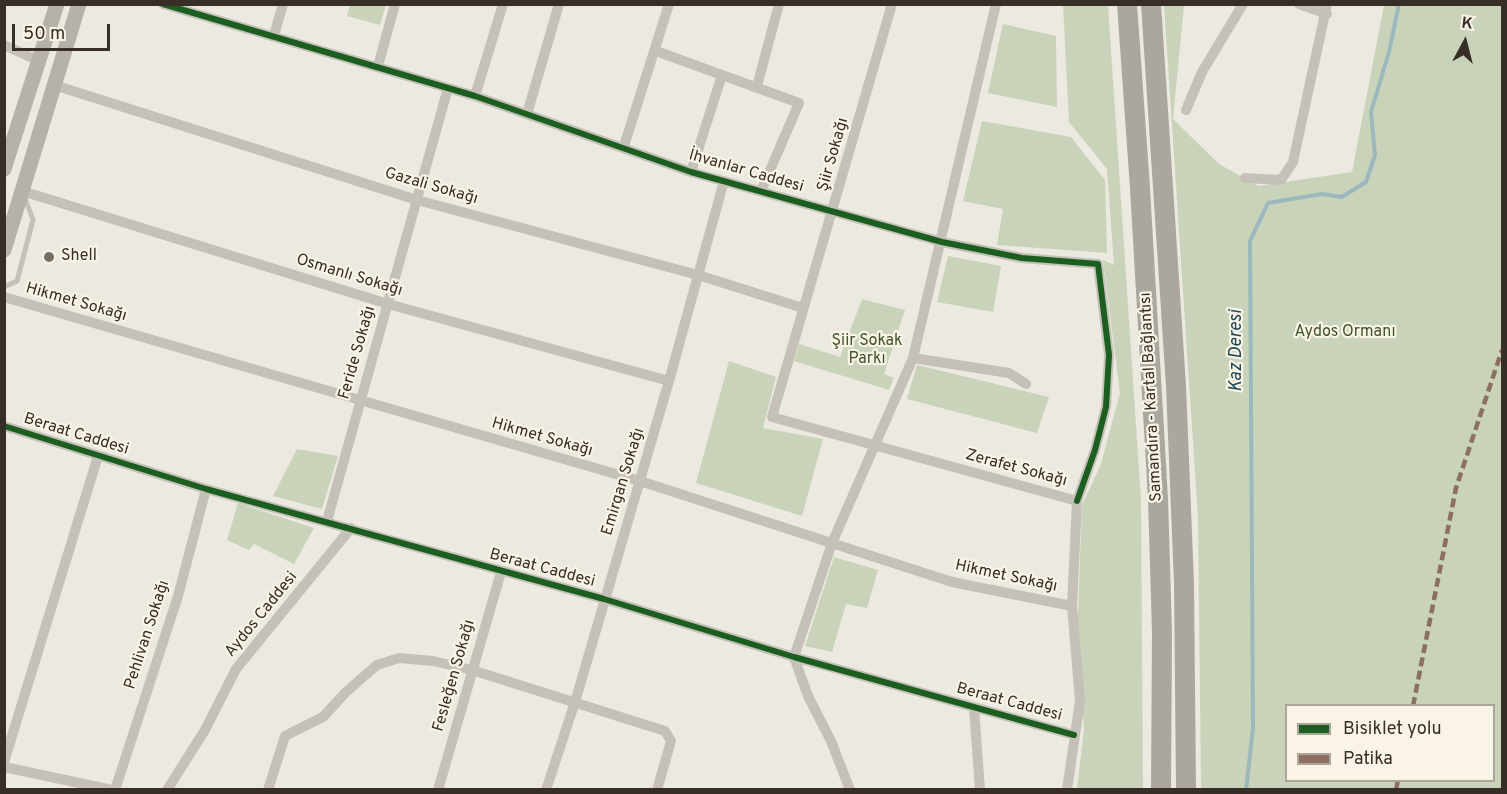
<!DOCTYPE html>
<meta charset="utf-8">
<style>
body{margin:0}
#map{position:relative;width:1507px;height:794px;overflow:hidden;background:#ece9e0;font-family:Overpass,sans-serif}
canvas{display:block}
.frame{position:absolute;inset:0;border:6px solid #362e27;pointer-events:none}
.legend{position:absolute;left:1285px;top:704px;width:210px;height:78px;box-sizing:border-box;background:#f9f4e6;border:2px solid #aba59a;margin:0;padding:8px 10px;list-style:none;font-size:18px;color:#362e27}
.legend li{display:flex;align-items:center;gap:12px;height:30px}
.legend b{width:30px;border:2px solid #aba59a}
.north{position:absolute;left:1435px;top:12px;width:60px;height:60px;-webkit-text-stroke:4px #f9f4e6;paint-order:stroke;rotate:7deg;font-size:16px;font-weight:700;line-height:24px;text-align:center;color:#362e27}
.north::after{content:'';display:block;margin:auto;width:21px;height:27px;background:#362e27;clip-path:polygon(50% 0,100% 100%,50% 72%,0 100%)}
.scale{position:absolute;left:12px;top:24px;width:98px;height:27px;box-sizing:border-box;border:3px solid #362e27;border-top:0;padding-left:8px;font-size:18px;line-height:21px;white-space:nowrap;color:#362e27;-webkit-text-stroke:4px #f9f4e6;paint-order:stroke}
</style>
<div id="map">
<canvas width="1507" height="794"></canvas>
<div class="frame"></div>
<ul class="legend">
<li><b style="height:8px;background:#1b5e20"></b>Bisiklet yolu</li>
<li><b style="height:8px;background:#8d6e63"></b>Patika</li>
</ul>
<div class="north">K</div>
<div class="scale">50 m</div>
</div>
<script>
const c = document.querySelector('canvas').getContext('2d');
c.lineJoin = 'round';
function paint(path, color) {
  c.fillStyle = color;
  c.fill(path, 'evenodd');
}
function toPath(rows) {
  const path = new Path2D();
  for (const r of rows) {
    path.moveTo(r[0], r[1]);
    for (let i = 2; i < r.length; i += 2) path.lineTo(r[i], r[i + 1]);
  }
  return path;
}
function strokePath(path, color, width, dash) {
  c.strokeStyle = color;
  c.lineWidth = width;
  c.lineCap = dash ? 'butt' : 'round';
  c.setLineDash(dash || []);
  c.stroke(path);
}
function drawText(font, color, halo, rows, align = 'center') {
  c.font = font + ' Overpass,sans-serif';
  c.lineWidth = 4.5;
  c.setLineDash([]);
  c.textBaseline = 'middle';
  c.strokeStyle = halo;
  c.fillStyle = color;
  for (const [text, x, y, turn = 0] of rows) {
    c.save();
    c.translate(x, y);
    c.rotate((+turn || 0) * Math.PI / 180);
    c.textAlign = isNaN(turn) ? turn : align;
    if (halo) c.strokeText(text, 0, 0);
    c.fillText(text, 0, 0);
    c.restore();
  }
}
paint(toPath([
 [350,5,386,5,380,25,347,16],
 [1063,5,1108,5,1141,500,1143,789,1077,789,1084,729,1077,640,1082,505,1101,464,1120,393,1103,260,1114,265,1107,169,1069,122],
 [1164,5,1184,5,1173,119,1219,164,1258,186,1352,172,1384,5,1502,5,1502,789,1201,789,1198,517],
 [1286,706,1494,706,1494,780,1286,780],
 [1003,24,1056,36,1057,107,988,93],
 [982,121,1071,137,1105,180,1107,253,997,245,1003,209,963,201],
 [948,256,1001,266,993,312,937,302],
 [862,299,905,310,884,374,894,378,889,390,794,361,799,344,840,357],
 [729,361,776,377,763,428,823,439,802,516,696,483],
 [917,365,1049,397,1037,433,907,399],
 [297,449,338,456,322,509,273,496],
 [238,503,314,528,294,564,254,544,249,550,227,540],
 [834,557,878,570,867,608,846,604,832,652,805,646]
]), '#c9d3ba');
strokePath(toPath([
 [1246,790,1253,728,1250,241,1268,203,1322,194,1342,197,1366,182,1375,155,1371,112,1389,52,1399,4]
]), '#9cb8be', 4);
strokePath(toPath([
 [4,287,17,281,33,220,25,198]
]), '#c5c1b9', 5);
strokePath(toPath([
 [163,4,475,96,691,172,942,242,1022,258,1098,264,1109,355,1106,407,1095,450,1077,501],
 [892,4,772,417,1077,501,1072,606,1080,701,1067,790],
 [1299,4,1327,14],
 [274,35,283,4],
 [4,45,39,61],
 [656,51,799,103,761,191],
 [378,66,395,4],
 [54,85,417,200,698,275,803,308],
 [757,86,779,4],
 [475,96,503,4],
 [1186,110,1202,72,1243,4],
 [527,114,559,4],
 [624,146,669,4],
 [691,172,722,75],
 [1245,178,1281,180,1293,162,1327,4],
 [22,191,388,304,669,381],
 [4,297,640,481,952,582,1072,606],
 [913,358,1009,373,1026,384],
 [4,426,206,489,604,599,794,657,1074,735],
 [327,521,448,88],
 [974,708,980,790],
 [4,762,98,456],
 [4,767,112,790],
 [115,790,178,596,206,489],
 [167,790,205,730,236,669,351,528],
 [268,790,285,736,323,717,346,692,377,665,399,658,433,661,472,670,665,731,671,741,657,790],
 [438,790,501,572],
 [546,790,575,702,669,381,724,181],
 [850,790,831,741,808,696,794,657,832,543,913,358,996,4]
]), '#c5c1b9', 10);
strokePath(toPath([
 [4,169,57,4],
 [4,250,79,4]
]), '#b6b1a9', 15);
strokePath(toPath([
 [1127,4,1140,188,1158,499,1162,632,1161,790],
 [1151,4,1176,386,1184,583,1186,790]
]), '#aba79f', 20);
strokePath(toPath([
 [1413,706,1456,488,1502,350],
 [1396,790,1398,780]
]), '#8d6e63', 4.5, [9, 4.5]);
strokePath(toPath([
 [163,4,475,96,691,172,942,242,1022,258,1098,264,1109,355,1106,407,1095,450,1077,501],
 [4,426,206,489,604,599,794,657,1074,735]
]), '#1b5e20', 6);
for (const [x, y, r, color] of [
 [49,257,6,"#766f68"]
]) {
  const dot = new Path2D();
  dot.arc(x, y, r, 0, 2 * Math.PI);
  c.fillStyle = color;
  c.fill(dot);
  strokePath(dot, '#f9f4e6', 2);
}
drawText('16px', '#362e27', '#f9f4e6', [
 ["Şiir Sokağı",834,155,-74],
 ["İhvanlar Caddesi",746,172,16],
 ["Gazali Sokağı",431,187,16],
 ["Osmanlı Sokağı",349,276,17],
 ["Hikmet Sokağı",76,303,16],
 ["Feride Sokağı",358,353,-74],
 ["Samandıra - Kartal Bağlantısı",1152,397,-93],
 ["Beraat Caddesi",76,435,17],
 ["Hikmet Sokağı",542,438,16],
 ["Zerafet Sokağı",1016,469,15],
 ["Emirgan Sokağı",624,482,-73],
 ["Beraat Caddesi",542,569,15],
 ["Hikmet Sokağı",1006,577,12],
 ["Aydos Caddesi",262,615,-51],
 ["Pehlivan Sokağı",148,635,-72],
 ["Fesleğen Sokağı",455,676,-74],
 ["Beraat Caddesi",1009,703,15]
]);
drawText('16px', '#362e27', '#f9f4e6', [
 ["Shell",61,257]
], 'left');
drawText('16px', '#3d542b', '#f9f4e6', [
 ["Aydos Ormanı",1345,333],
 ["Şiir Sokak",867,342],
 ["Parkı",867,360]
]);
drawText('italic 18px', '#1c4958', '#f9f4e6', [
 ["Kaz Deresi",1237,351,-90]
]);
</script>
